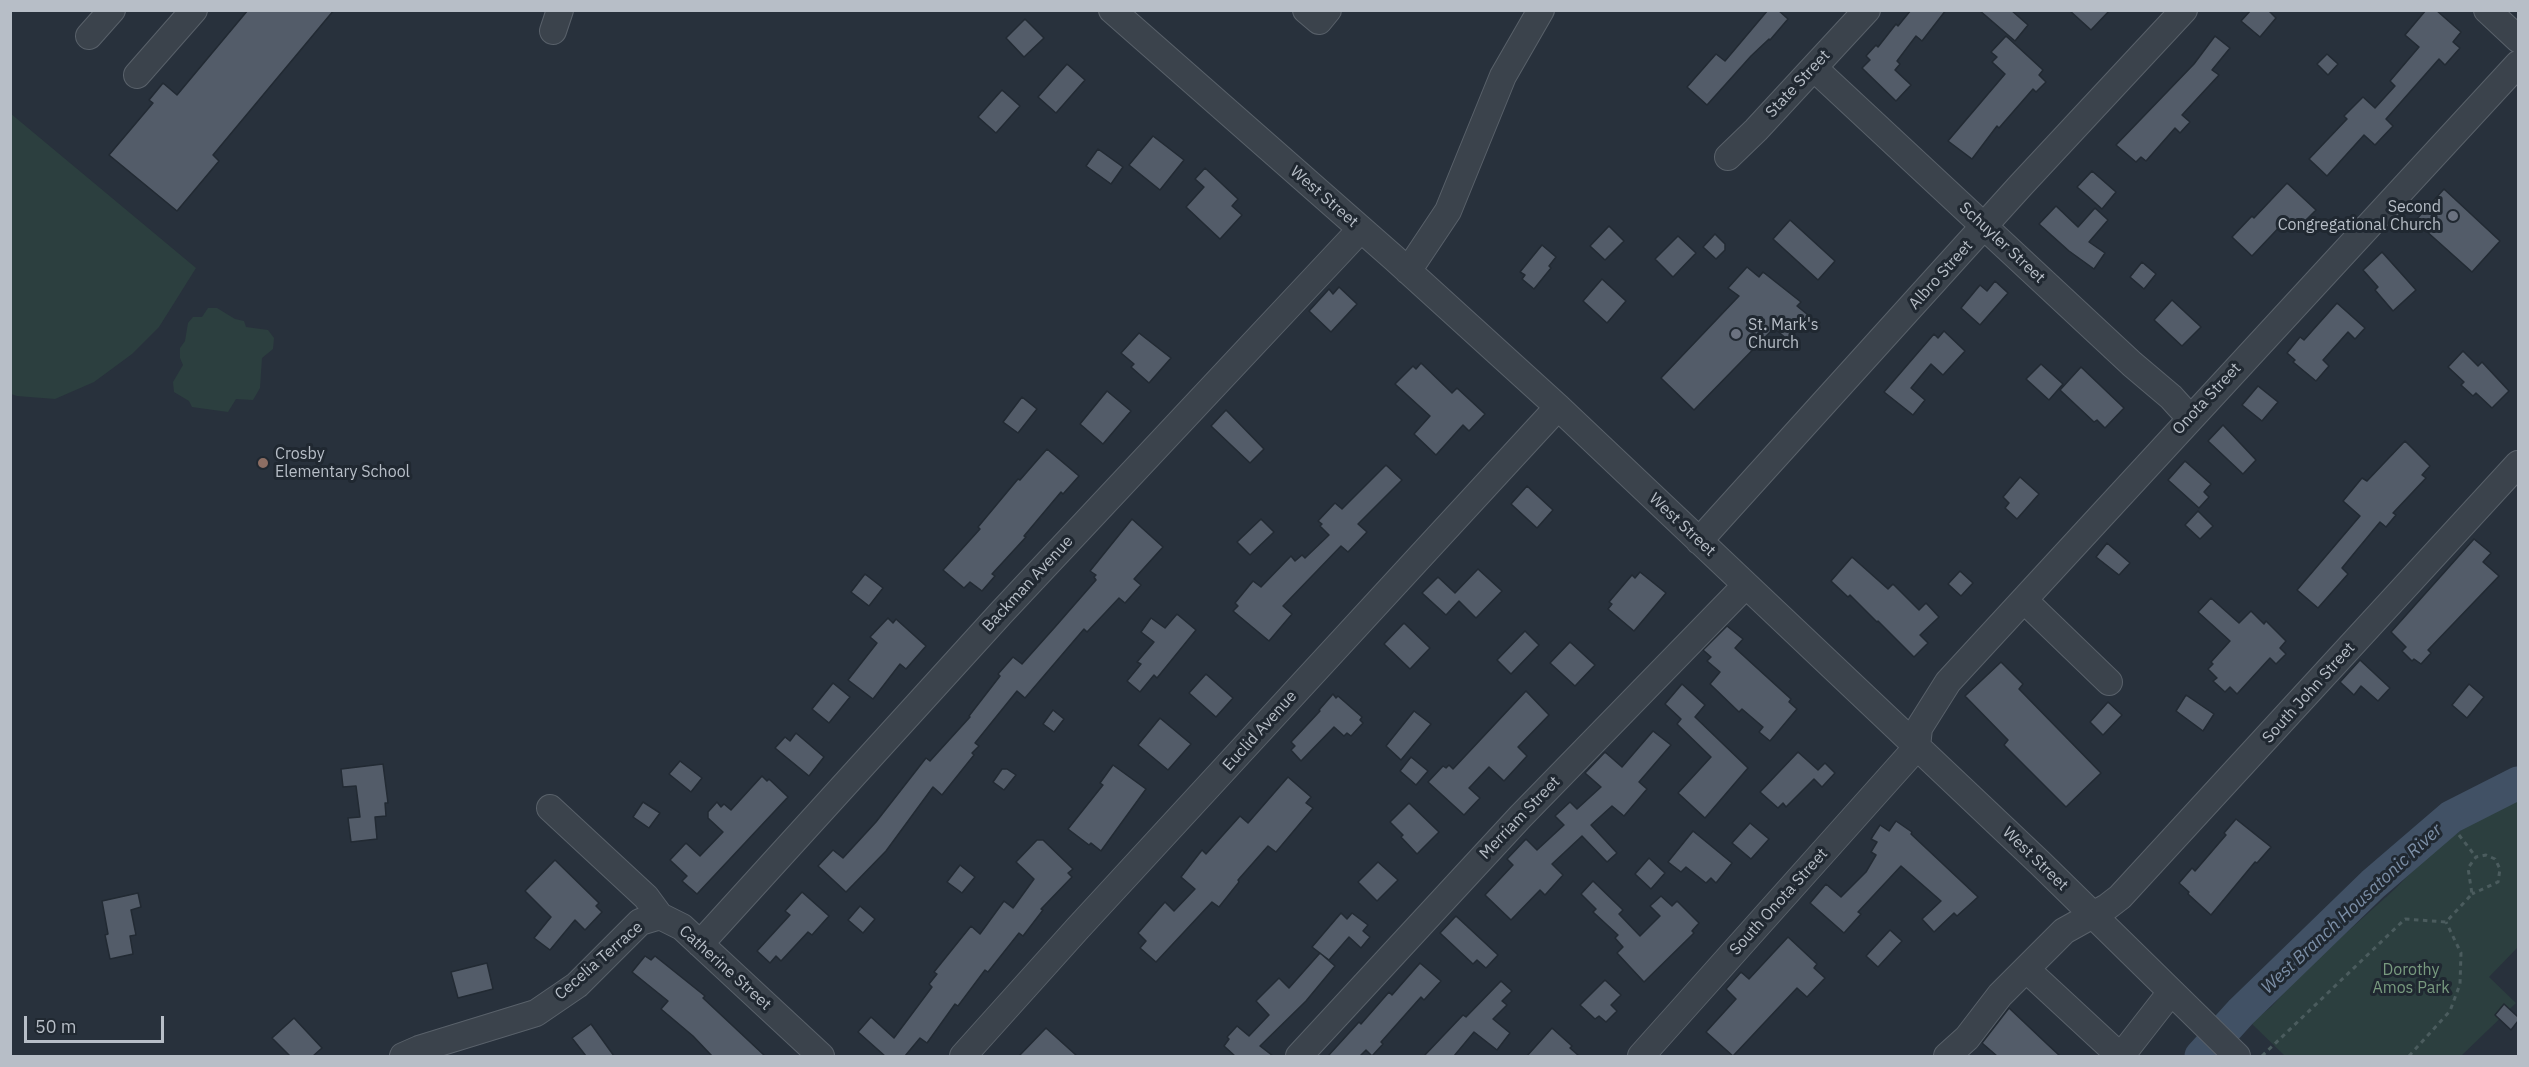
<!DOCTYPE html>
<style>
body{margin:0}
#map{position:relative;width:2529px;height:1067px;overflow:hidden;background:#28313c;font-family:"IBM Plex Sans",sans-serif}
canvas{display:block}
.frame{position:absolute;inset:0;border:12px solid #b7bec7;pointer-events:none}
.scale{position:absolute;left:24px;top:1016px;width:140px;height:27px;box-sizing:border-box;border:3px solid #b7bec7;border-top:0;padding-left:8px;font-size:18px;line-height:21px;white-space:nowrap;color:#b7bec7;-webkit-text-stroke:4px #202831;paint-order:stroke}
</style>
<div id="map">
<canvas width="2529" height="1067"></canvas>
<div class="frame"></div>
<div class="scale">50 m</div>
</div>
<script>
const c = document.querySelector('canvas').getContext('2d');
c.lineJoin = 'round';
function paint(path, color) {
  c.fillStyle = color;
  c.fill(path, 'evenodd');
}
function toPath(rows) {
  const path = new Path2D();
  for (const r of rows) {
    path.moveTo(r[0], r[1]);
    for (let i = 2; i < r.length; i += 2) path.lineTo(r[i], r[i + 1]);
  }
  return path;
}
function strokePath(path, color, width, dash) {
  c.strokeStyle = color;
  c.lineWidth = width;
  c.lineCap = dash ? 'butt' : 'round';
  c.setLineDash(dash || []);
  c.stroke(path);
}
function drawText(font, color, halo, rows, align = 'center') {
  c.font = font + ' "IBM Plex Sans",sans-serif';
  c.lineWidth = 6;
  c.setLineDash([]);
  c.textBaseline = 'middle';
  c.strokeStyle = halo;
  c.fillStyle = color;
  for (const [text, x, y, turn = 0] of rows) {
    c.save();
    c.translate(x, y);
    c.rotate((+turn || 0) * Math.PI / 180);
    c.textAlign = isNaN(turn) ? turn : align;
    if (halo) c.strokeText(text, 0, 0);
    c.fillText(text, 0, 0);
    c.restore();
  }
}
paint(toPath([
 [10,113,196,268,159,327,132,354,94,382,55,399,17,396,11,394],
 [208,308,217,308,235,319,244,321,246,327,268,330,274,338,273,349,262,358,260,388,253,400,236,399,228,412,192,407,189,401,174,392,173,382,183,365,180,358,180,348,185,341,188,323,193,317,202,317],
 [2518,794,2518,947,2489,977,2516,1003,2461,1056,2285,1056,2251,1023,2271,1007,2306,969,2395,889,2431,852,2478,818]
]), '#2c3f3f');
strokePath(toPath([
 [2201,1056,2241,1012,2373,884,2451,817,2518,783]
]), '#415165', 33);
const building = toPath([
 [248,10,334,10,213,155,219,161,177,211,109,155,153,103,149,100,163,83,177,95,248,10],
 [1768,10,1778,10,1788,19,1770,40,1769,39,1751,56,1707,105,1687,87,1716,54,1725,61,1768,10],
 [1911,10,1946,10,1922,41,1916,36,1897,61,1900,64,1895,70,1911,85,1896,101,1862,68,1870,60,1866,56,1876,45,1878,47,1896,24,1898,26,1911,10],
 [1979,10,2011,10,2028,25,2015,41,1979,10],
 [2069,10,2110,10,2091,30,2069,10],
 [2251,10,2268,10,2276,18,2260,37,2241,21,2251,10],
 [2426,10,2436,10,2461,32,2453,42,2460,48,2445,65,2439,59,2386,119,2393,126,2375,145,2364,135,2327,176,2309,159,2347,119,2344,116,2363,97,2375,108,2395,86,2390,81,2419,47,2405,35,2426,10],
 [1025,19,1044,38,1024,57,1006,38,1025,19],
 [2006,36,2043,70,2039,75,2046,82,2036,92,2033,89,1999,128,1997,126,1972,159,1948,141,2005,74,1992,62,1997,57,1991,52,2006,36],
 [2215,36,2230,48,2212,70,2219,75,2182,115,2190,122,2180,133,2175,128,2146,161,2141,157,2136,162,2116,145,2194,64,2215,36],
 [2327,54,2338,64,2328,75,2317,64,2327,54],
 [1067,64,1085,80,1056,113,1038,97,1067,64],
 [1002,90,1020,106,996,133,978,117,1002,90],
 [1153,136,1184,160,1160,190,1129,165,1153,136],
 [1098,149,1123,167,1111,184,1086,166,1098,149],
 [1205,168,1238,199,1232,206,1242,215,1220,239,1186,207,1204,187,1195,179,1205,168],
 [2092,171,2116,192,2102,209,2077,187,2092,171],
 [2287,183,2316,210,2297,229,2287,219,2252,256,2232,237,2252,216,2254,218,2287,183],
 [2444,189,2500,241,2472,272,2415,221,2444,189],
 [2056,206,2078,227,2095,208,2108,220,2089,242,2105,253,2094,269,2069,251,2039,224,2056,206],
 [1790,220,1835,261,1818,280,1773,239,1790,220],
 [1609,226,1624,241,1605,260,1590,246,1609,226],
 [1715,234,1725,244,1725,250,1716,259,1703,247,1715,234],
 [1678,236,1696,253,1673,277,1655,259,1678,236],
 [1542,245,1556,257,1549,266,1551,268,1534,289,1522,279,1525,275,1520,272,1542,245],
 [2382,252,2416,290,2393,311,2375,290,2378,287,2363,270,2382,252],
 [2142,262,2156,274,2144,289,2130,277,2142,262],
 [1747,267,1759,277,1763,272,1801,302,1797,306,1808,315,1788,340,1774,328,1694,410,1661,378,1739,296,1728,288,1747,267],
 [1602,279,1626,301,1607,323,1583,301,1602,279],
 [1995,281,2008,293,1980,325,1961,308,1980,285,1987,291,1995,281],
 [1339,287,1357,304,1331,332,1309,311,1329,289,1333,294,1339,287],
 [2172,300,2201,327,2182,346,2154,320,2172,300],
 [2337,303,2365,328,2355,339,2348,332,2323,360,2329,366,2316,381,2293,362,2295,360,2287,353,2300,337,2304,340,2337,303],
 [1944,331,1965,351,1943,375,1931,364,1911,388,1925,400,1913,415,1884,392,1934,334,1938,338,1944,331],
 [1139,333,1171,358,1149,383,1131,367,1134,364,1121,353,1139,333],
 [2463,351,2478,366,2482,362,2509,391,2492,408,2476,393,2473,396,2461,385,2464,382,2448,367,2463,351],
 [1421,363,1452,393,1457,388,1485,414,1469,431,1463,425,1436,455,1414,434,1430,416,1395,384,1413,366,1416,369,1421,363],
 [2041,364,2063,384,2049,400,2026,379,2041,364],
 [2081,367,2124,408,2105,428,2097,420,2094,422,2060,390,2081,367],
 [2258,386,2278,402,2262,421,2242,405,2258,386],
 [1107,391,1131,411,1103,444,1080,424,1107,391],
 [1022,397,1037,409,1018,433,1003,422,1022,397],
 [1226,410,1264,449,1250,463,1211,426,1226,410],
 [2223,425,2256,460,2243,474,2208,441,2223,425],
 [2405,441,2430,466,2422,475,2426,478,2393,513,2396,515,2386,527,2380,522,2342,568,2348,574,2318,608,2297,590,2360,516,2343,501,2362,478,2367,481,2405,441],
 [1047,449,1079,476,1063,494,1061,492,1024,536,1026,537,992,574,995,576,982,591,970,582,964,588,943,570,980,529,978,527,1018,479,1020,480,1047,449],
 [2185,461,2211,484,2204,492,2209,497,2199,508,2168,480,2185,461],
 [1386,465,1402,480,1358,524,1367,532,1348,552,1341,546,1283,606,1292,614,1269,641,1233,611,1238,606,1235,603,1253,581,1261,587,1291,556,1295,561,1302,555,1305,558,1329,535,1320,526,1322,524,1318,521,1335,503,1342,509,1386,465],
 [2020,477,2039,494,2017,519,2005,508,2009,503,2003,497,2020,477],
 [1527,486,1553,510,1537,528,1511,504,1527,486],
 [2198,511,2213,526,2200,539,2185,525,2198,511],
 [1132,519,1163,547,1134,579,1141,585,1125,603,1119,598,1087,632,1084,629,1025,698,1017,691,975,743,979,746,972,753,974,755,942,795,933,787,886,851,846,892,818,866,833,850,843,858,876,822,926,758,930,761,970,717,969,716,1000,676,998,674,1013,657,1022,664,1055,627,1096,580,1094,577,1096,575,1090,571,1132,519],
 [1261,519,1274,532,1250,555,1237,542,1261,519],
 [2474,539,2491,553,2483,562,2499,576,2428,650,2431,653,2421,664,2414,659,2412,661,2402,651,2406,647,2391,632,2474,539],
 [2107,543,2130,563,2119,575,2096,557,2107,543],
 [1852,557,1888,589,1893,584,1919,610,1926,603,1939,617,1920,635,1928,643,1914,657,1878,621,1877,622,1850,595,1848,597,1831,581,1852,557],
 [1478,569,1502,591,1476,618,1459,601,1446,615,1422,593,1438,577,1455,593,1478,569],
 [1960,571,1973,583,1961,596,1948,584,1960,571],
 [1640,572,1666,593,1634,631,1608,609,1612,604,1609,602,1632,575,1635,578,1640,572],
 [865,574,883,588,869,606,851,592,865,574],
 [2211,598,2239,623,2251,611,2264,624,2266,621,2286,641,2280,648,2286,654,2276,664,2270,658,2237,694,2230,687,2225,692,2213,681,2217,678,2208,669,2213,664,2211,662,2230,641,2198,612,2211,598],
 [1177,614,1196,630,1157,678,1154,675,1140,692,1127,681,1141,664,1137,662,1154,642,1141,632,1151,618,1165,628,1177,614],
 [888,618,893,623,896,619,926,646,906,669,900,664,873,699,848,680,877,643,870,637,888,618],
 [1404,623,1430,648,1410,669,1384,644,1404,623],
 [1727,626,1743,639,1735,648,1791,699,1789,702,1797,709,1770,741,1759,732,1763,727,1742,709,1739,712,1710,684,1720,672,1707,661,1711,657,1703,650,1727,626],
 [1525,631,1539,645,1511,674,1497,660,1525,631],
 [1570,642,1595,665,1575,686,1550,663,1570,642],
 [2360,660,2390,688,2378,701,2361,686,2354,695,2340,682,2360,660],
 [2001,662,2023,684,2019,689,2101,773,2066,807,2004,745,2008,740,1965,696,2001,662],
 [1206,674,1233,698,1216,717,1189,693,1206,674],
 [833,683,850,697,829,723,812,709,833,683],
 [1682,684,1705,705,1695,717,1748,768,1705,818,1678,793,1711,757,1677,724,1681,719,1665,704,1682,684],
 [2469,684,2484,697,2467,718,2452,705,2469,684],
 [1526,691,1549,715,1518,747,1527,756,1504,781,1489,767,1469,788,1480,798,1464,815,1428,782,1443,766,1446,768,1449,765,1453,769,1526,691],
 [1333,694,1336,698,1338,696,1362,717,1360,720,1363,723,1351,736,1347,733,1344,736,1334,727,1301,761,1291,750,1295,746,1291,742,1320,711,1319,710,1333,694],
 [2186,695,2214,714,2203,731,2176,711,2186,695],
 [2108,702,2122,715,2103,735,2090,722,2108,702],
 [1053,710,1064,719,1054,732,1043,724,1053,710],
 [1414,711,1431,724,1401,760,1386,746,1414,711],
 [1160,718,1191,744,1168,770,1138,745,1160,718],
 [1653,731,1671,745,1639,782,1647,789,1624,816,1612,806,1591,825,1617,853,1607,862,1582,836,1552,864,1563,875,1545,895,1540,890,1511,920,1485,895,1513,865,1507,859,1526,839,1537,850,1564,825,1555,816,1570,802,1577,809,1601,787,1585,773,1605,752,1622,767,1653,731],
 [796,733,824,757,809,776,775,748,785,737,790,741,796,733],
 [1798,752,1818,770,1825,763,1835,773,1822,787,1814,779,1786,807,1783,803,1778,808,1760,792,1798,752],
 [1411,757,1428,771,1416,785,1400,771,1411,757],
 [680,761,702,778,691,792,669,774,680,761],
 [383,764,388,803,385,803,386,816,375,817,377,839,351,842,348,818,360,817,356,786,343,787,341,769,383,764],
 [1113,765,1146,789,1101,851,1091,843,1089,845,1068,829,1103,785,1100,783,1113,765],
 [1002,769,1007,769,1016,775,1004,790,993,782,1002,769],
 [762,776,767,781,769,779,788,797,697,894,682,881,687,876,670,860,686,843,700,856,723,832,708,818,708,812,717,802,721,807,724,804,731,810,762,776],
 [1288,777,1311,797,1306,803,1313,808,1276,852,1268,846,1238,880,1239,882,1219,907,1212,902,1156,962,1140,948,1146,941,1138,933,1165,902,1174,911,1195,889,1181,877,1202,850,1206,854,1240,816,1248,823,1288,777],
 [643,802,660,813,649,828,633,817,643,802],
 [1409,803,1439,832,1417,854,1401,837,1403,835,1390,822,1409,803],
 [2236,819,2271,847,2257,863,2255,862,2211,915,2188,894,2189,892,2179,883,2192,868,2195,871,2226,835,2224,833,2236,819],
 [1896,821,1912,832,1911,834,1978,897,1957,916,1954,913,1934,932,1922,919,1941,901,1901,866,1858,912,1861,914,1844,933,1810,903,1826,884,1841,897,1866,872,1876,855,1871,852,1877,842,1871,839,1880,825,1889,831,1896,821],
 [1750,823,1769,839,1751,859,1732,843,1750,823],
 [1693,831,1732,863,1716,883,1711,878,1706,883,1686,867,1681,872,1668,862,1693,831],
 [1037,840,1043,840,1073,869,1068,873,1072,877,1041,909,1043,910,1023,936,1019,933,988,972,985,970,958,1006,955,1004,927,1043,920,1038,905,1056,885,1056,858,1032,871,1017,894,1038,932,987,929,984,937,974,934,972,971,926,980,934,1004,901,1013,908,1034,879,1016,862,1037,840],
 [1649,858,1665,873,1651,889,1635,874,1649,858],
 [555,860,599,903,596,906,602,912,585,930,575,920,550,950,534,938,551,917,525,891,555,860],
 [1378,862,1398,880,1377,901,1358,882,1378,862],
 [960,865,975,877,962,893,947,882,960,865],
 [1593,881,1623,910,1619,914,1640,936,1660,916,1650,906,1661,896,1672,906,1677,901,1699,923,1692,931,1694,933,1644,982,1617,953,1623,947,1615,938,1618,935,1593,912,1596,909,1581,894,1593,881],
 [802,892,829,916,812,935,808,932,781,961,776,956,770,963,757,951,790,915,785,911,802,892],
 [138,893,141,907,131,910,136,935,130,936,133,954,110,959,105,935,108,934,102,901,138,893],
 [860,906,875,919,863,933,848,920,860,906],
 [1341,913,1347,919,1352,913,1368,925,1363,931,1370,937,1361,948,1349,937,1329,960,1312,947,1341,913],
 [1456,916,1498,955,1486,968,1477,960,1473,964,1440,933,1456,916],
 [1890,930,1902,941,1878,967,1866,956,1890,930],
 [1788,937,1817,964,1814,968,1825,978,1807,997,1797,988,1733,1056,1706,1032,1736,999,1726,989,1741,972,1749,979,1788,937],
 [1320,953,1335,966,1306,1001,1260,1046,1273,1056,1235,1056,1224,1046,1229,1039,1227,1037,1237,1026,1249,1036,1269,1015,1256,1001,1279,978,1289,988,1320,953],
 [645,956,651,960,655,956,705,996,703,998,765,1056,712,1056,693,1036,661,1009,668,1001,632,972,645,956],
 [487,963,493,989,458,998,451,972,487,963],
 [1420,963,1441,981,1424,1000,1421,997,1381,1042,1383,1044,1372,1056,1366,1050,1360,1056,1328,1056,1359,1022,1361,1024,1389,992,1392,995,1420,963],
 [1605,980,1621,995,1611,1005,1617,1011,1606,1022,1599,1016,1595,1019,1580,1005,1605,980],
 [1501,981,1512,991,1502,1001,1507,1005,1493,1019,1510,1033,1497,1050,1474,1032,1454,1056,1424,1056,1463,1015,1466,1017,1501,981],
 [2504,1004,2518,1017,2518,1021,2511,1030,2495,1015,2504,1004],
 [2009,1008,2047,1044,2060,1056,1997,1056,1982,1043,2009,1008],
 [294,1018,322,1048,313,1056,290,1056,272,1038,294,1018],
 [591,1024,614,1056,586,1056,572,1038,591,1024],
 [1046,1028,1077,1056,1019,1056,1046,1028],
 [1552,1028,1572,1046,1570,1048,1579,1056,1527,1056,1552,1028]
]);
paint(building, '#535c69');
strokePath(building, '#222a33', 1.5);
const minor = toPath([
 [1112,10,1394,258,1558,407,2040,863,2237,1056],
 [1306,10,1319,21,1328,10],
 [2487,10,2518,39],
 [553,31,560,10],
 [89,36,112,10],
 [1814,68,2132,364,2171,397,2190,418],
 [137,75,194,10],
 [1728,157,1756,130,1867,10],
 [1408,271,1448,211,1503,76,1541,10],
 [1699,541,2021,185,2184,10],
 [2025,601,2109,682],
 [1917,747,1919,728,1948,682,2518,64],
 [550,808,646,897,660,916,682,927,821,1056],
 [700,944,1001,613,1361,229],
 [2026,969,2120,1056],
 [403,1056,419,1049,536,1013,577,985,640,922,660,916],
 [963,1056,1078,928,1558,407],
 [1299,1056,1520,817,1746,585],
 [1641,1056,1917,747],
 [1947,1056,1967,1038,2000,995,2064,931,2107,907,2120,897,2518,464],
 [2121,1056,2171,992]
]);
strokePath(minor, '#59616a', 28);
strokePath(toPath([
 [2459,835,2476,857],
 [2262,1056,2405,919,2446,922,2472,894,2468,868,2476,857,2486,855,2495,859,2500,869,2498,882,2472,894],
 [2409,1056,2450,1011,2460,984,2461,953,2446,922]
]), '#4b5c5e', 3, [4.5, 4.5]);
strokePath(minor, '#3b434c', 26);
for (const [x, y, r, color] of [
 [2453,216,6,"#6b7280"],
 [1736,334,6,"#6b7280"],
 [263,463,6,"#8d6e63"]
]) {
  const dot = new Path2D();
  dot.arc(x, y, r, 0, 2 * Math.PI);
  c.fillStyle = color;
  c.fill(dot);
  strokePath(dot, '#202831', 2);
}
drawText('16px', '#b7bec7', '#202831', [
 ["State Street",1798,84,-47],
 ["West Street",1324,197,41],
 ["Schuyler Street",2002,243,43],
 ["Albro Street",1941,275,-48],
 ["Onota Street",2207,399,-47],
 ["West Street",1682,525,43],
 ["Backman Avenue",1028,584,-47],
 ["South John Street",2309,693,-48],
 ["Euclid Avenue",1260,731,-48],
 ["Merriam Street",1520,818,-46],
 ["West Street",2035,859,44],
 ["South Onota Street",1779,902,-48],
 ["Cecelia Terrace",599,961,-41],
 ["Catherine Street",725,968,42]
]);
drawText('16px', '#b7bec7', '#202831', [
 ["Second",2441,207,"right"],
 ["Congregational Church",2441,225,"right"],
 ["St. Mark's",1748,325],
 ["Church",1748,343],
 ["Crosby",275,454],
 ["Elementary School",275,472]
], 'left');
drawText('16px', '#789a7f', '#202831', [
 ["Dorothy",2411,970],
 ["Amos Park",2411,988]
]);
drawText('italic 18px', '#7c8fa7', '#202831', [
 ["West Branch Housatonic River",2352,909,-43]
]);
</script>
